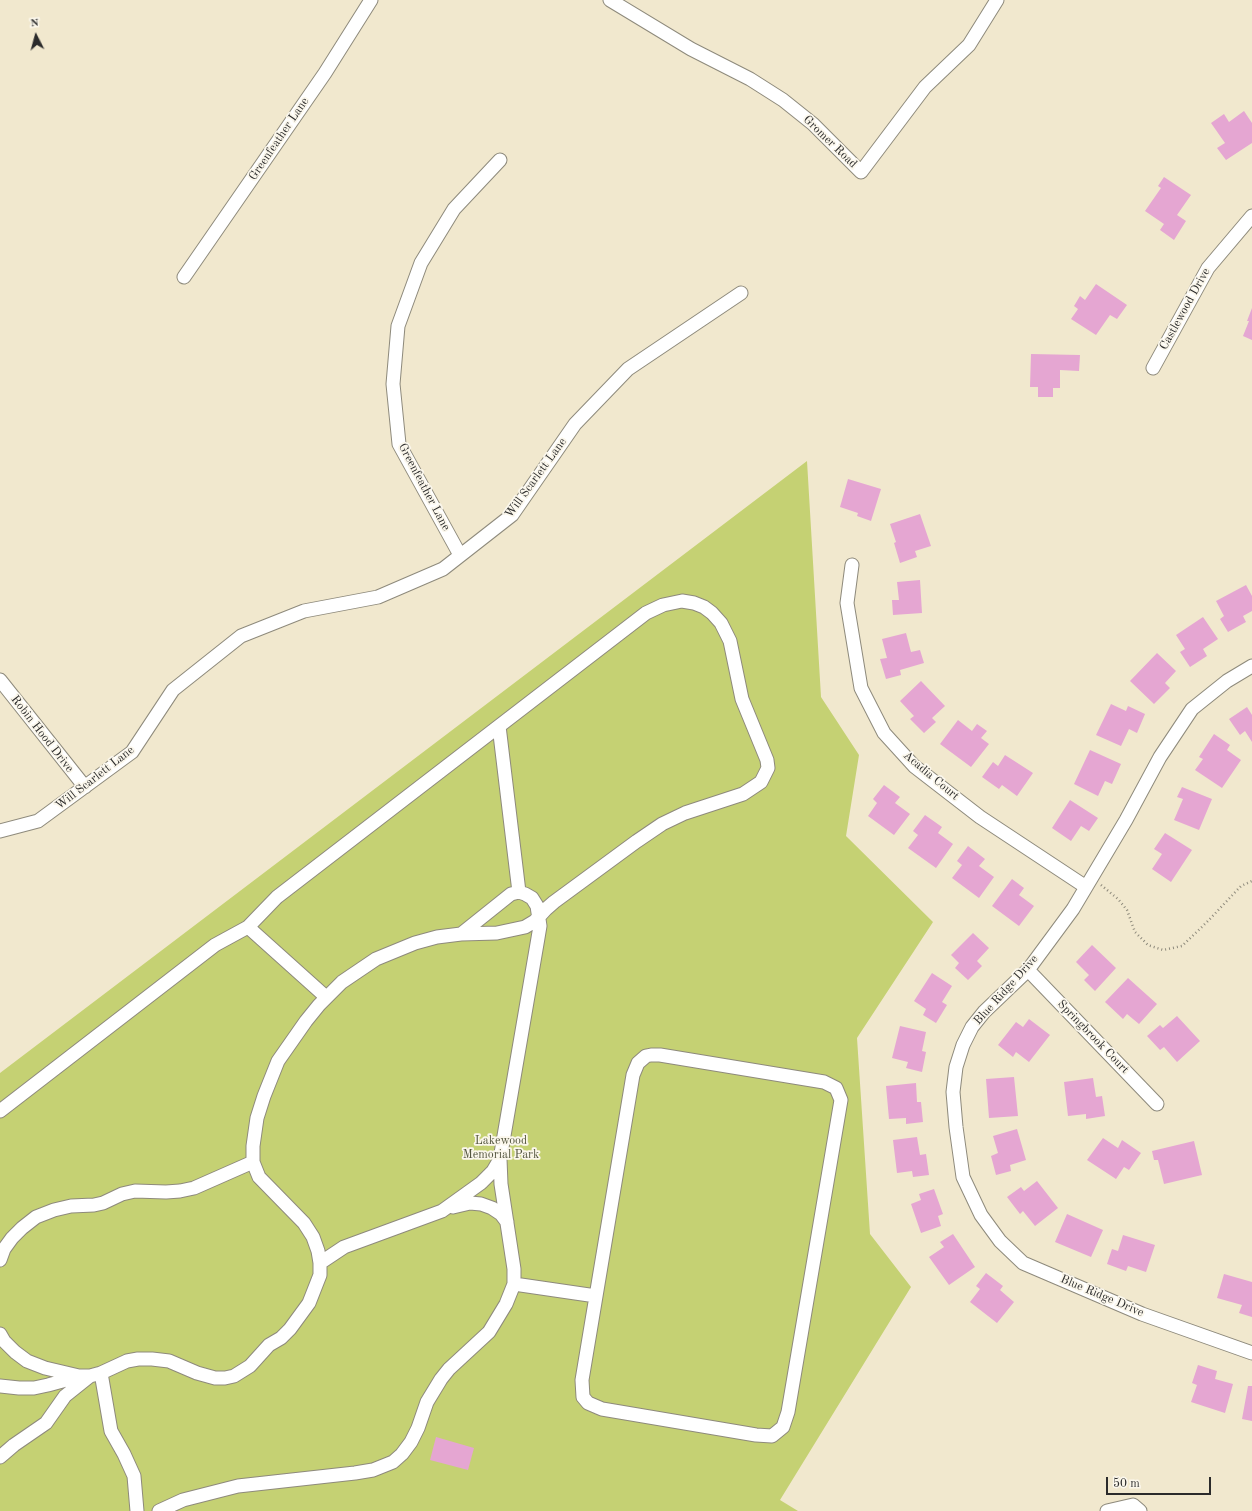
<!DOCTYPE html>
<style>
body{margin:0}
#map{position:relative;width:1252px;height:1511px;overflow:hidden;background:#f1e8ce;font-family:"Old Standard TT",serif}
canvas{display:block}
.north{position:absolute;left:16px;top:16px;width:40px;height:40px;-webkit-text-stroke:3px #fbf7ec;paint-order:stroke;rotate:354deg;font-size:11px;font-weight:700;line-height:16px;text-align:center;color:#2b2b2b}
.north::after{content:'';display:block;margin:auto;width:14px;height:18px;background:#2b2b2b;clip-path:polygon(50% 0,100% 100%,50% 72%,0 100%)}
.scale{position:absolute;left:1106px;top:1477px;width:105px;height:18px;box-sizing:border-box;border:2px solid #2b2b2b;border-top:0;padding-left:5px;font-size:12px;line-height:14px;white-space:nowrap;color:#2b2b2b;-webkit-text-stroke:3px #fbf7ec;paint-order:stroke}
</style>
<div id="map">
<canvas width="1252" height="1511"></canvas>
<div class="north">N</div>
<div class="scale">50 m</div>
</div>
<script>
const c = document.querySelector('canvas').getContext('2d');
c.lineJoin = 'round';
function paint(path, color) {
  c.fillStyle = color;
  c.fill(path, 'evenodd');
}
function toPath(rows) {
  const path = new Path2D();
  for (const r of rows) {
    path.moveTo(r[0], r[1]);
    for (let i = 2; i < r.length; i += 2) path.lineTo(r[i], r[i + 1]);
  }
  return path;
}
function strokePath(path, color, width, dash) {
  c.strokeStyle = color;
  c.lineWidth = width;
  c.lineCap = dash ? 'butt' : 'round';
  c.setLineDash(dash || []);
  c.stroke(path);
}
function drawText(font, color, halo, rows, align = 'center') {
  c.font = font + ' "Old Standard TT",serif';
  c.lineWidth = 3.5;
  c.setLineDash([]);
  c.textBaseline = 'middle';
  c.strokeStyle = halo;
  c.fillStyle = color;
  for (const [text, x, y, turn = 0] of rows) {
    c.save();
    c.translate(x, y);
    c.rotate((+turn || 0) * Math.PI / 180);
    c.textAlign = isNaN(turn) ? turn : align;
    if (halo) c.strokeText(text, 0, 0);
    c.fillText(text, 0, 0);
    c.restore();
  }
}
paint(toPath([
 [807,461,821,697,859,755,846,836,933,922,857,1038,870,1234,911,1287,780,1500,798,1511,0,1511,0,1073]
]), '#c5d173');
paint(toPath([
 [1244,111,1252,123,1252,143,1226,160,1217,148,1225,143,1211,123,1224,114,1229,122],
 [1164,177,1191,195,1177,215,1186,221,1174,240,1160,230,1164,224,1145,211,1161,188,1158,186],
 [1096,284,1127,305,1117,319,1110,315,1096,335,1071,319,1078,309,1074,306,1080,296,1085,300],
 [1252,308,1252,340,1243,336,1249,321,1247,321],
 [1031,354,1080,355,1079,371,1060,370,1060,388,1053,388,1053,397,1038,397,1038,387,1030,387],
 [848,479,881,489,871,521,857,516,858,513,840,507],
 [920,514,931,546,915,551,917,557,900,563,894,543,896,542,890,524],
 [920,580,922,613,893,615,892,600,899,600,897,582],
 [1246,585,1252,596,1252,611,1243,616,1246,622,1228,632,1220,619,1224,616,1216,601],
 [1203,617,1218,639,1203,649,1207,656,1190,667,1180,652,1185,649,1176,635],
 [906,633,911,652,920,650,924,663,900,670,901,675,886,679,880,659,887,658,882,639],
 [1157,653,1176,671,1165,683,1170,688,1154,704,1130,681],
 [921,681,945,706,932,718,936,722,924,733,910,719,914,716,900,701],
 [1111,704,1126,711,1128,706,1145,714,1137,733,1129,729,1121,746,1096,735],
 [1247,707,1252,715,1252,742,1245,731,1240,735,1229,719],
 [958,720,972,731,977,724,987,731,981,738,989,744,971,767,940,744],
 [1214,734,1230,745,1227,750,1241,760,1222,788,1195,770,1203,759,1199,757],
 [1090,750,1121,764,1112,784,1105,781,1098,796,1074,784],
 [1005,755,1033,773,1017,796,1002,785,999,789,982,777,993,762,998,766],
 [884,785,900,797,895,803,910,814,894,835,868,816,877,803,873,799],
 [1182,787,1212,799,1199,830,1174,820,1183,799,1177,797],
 [1070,800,1098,818,1089,831,1081,826,1071,841,1052,828],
 [925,815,942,827,938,833,953,844,936,868,908,848,918,835,913,831],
 [1165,833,1192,850,1171,882,1152,869,1162,854,1154,849],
 [968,846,985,859,979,866,994,877,979,898,952,878,962,865,957,861],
 [1012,879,1024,888,1019,895,1034,906,1019,926,992,906],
 [973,933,989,948,977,961,982,966,968,980,955,968,959,963,951,955],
 [1092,945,1116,968,1095,991,1084,980,1089,975,1076,962],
 [932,973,952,986,942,1002,947,1005,936,1023,923,1015,926,1009,914,1001],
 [1128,978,1157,1004,1139,1024,1127,1014,1123,1019,1105,1002],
 [1177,1016,1200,1041,1177,1062,1164,1047,1160,1050,1147,1036,1160,1025,1163,1028],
 [1029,1019,1050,1035,1029,1062,1016,1052,1013,1057,998,1045,1016,1022,1023,1027],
 [900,1026,926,1032,922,1051,926,1052,922,1072,906,1068,908,1062,892,1058],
 [1014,1077,1018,1116,989,1118,986,1079],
 [1093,1078,1096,1097,1102,1096,1105,1116,1086,1119,1086,1114,1068,1116,1064,1082],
 [916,1083,917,1102,921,1102,923,1122,906,1124,906,1118,889,1119,886,1086],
 [1017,1129,1026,1160,1010,1165,1011,1171,996,1175,991,1156,998,1153,993,1136],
 [917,1137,920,1155,926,1154,929,1175,913,1177,912,1171,897,1173,893,1140],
 [1103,1138,1118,1148,1122,1140,1141,1153,1129,1170,1124,1167,1116,1179,1087,1160],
 [1194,1141,1202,1175,1164,1184,1158,1160,1154,1160,1152,1151],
 [1037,1181,1058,1208,1035,1226,1023,1211,1020,1214,1007,1197,1021,1187,1024,1191],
 [934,1189,943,1214,938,1216,941,1226,921,1233,911,1204,921,1200,919,1194],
 [1067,1214,1103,1230,1091,1257,1055,1242],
 [953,1234,975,1267,949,1285,929,1257,944,1247,940,1242],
 [1123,1235,1155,1245,1146,1272,1128,1266,1126,1271,1107,1264,1112,1249,1118,1251],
 [986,1273,1003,1286,1000,1290,1014,1302,997,1323,970,1302,980,1289,976,1286],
 [1224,1274,1252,1282,1252,1317,1239,1313,1242,1305,1217,1298],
 [1198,1365,1217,1371,1215,1379,1233,1384,1225,1413,1191,1402,1197,1385,1192,1383],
 [1248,1386,1252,1386,1252,1421,1242,1419],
 [436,1437,474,1448,468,1470,430,1460]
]), '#e5a6d2');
const minor = toPath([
 [610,0,691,49,750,79,783,100,813,124,861,172,925,87,969,45,997,0],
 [184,277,325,73,371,0],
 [1153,368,1208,268,1252,216],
 [460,555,399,444,393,384,398,326,421,263,454,209,500,160],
 [852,565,847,603,861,688,884,733,914,766,980,817,1086,887],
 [1252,666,1227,681,1192,709,1160,757,1126,820,1073,909,1028,970,984,1012,972,1027,963,1045,956,1067,953,1092,956,1127,963,1177,981,1215,1000,1241,1023,1263,1142,1314,1252,1353],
 [0,680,85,787],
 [499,726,519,892],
 [0,831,38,821,132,752,173,690,241,636,304,611,378,597,443,569,512,515,575,424,628,369,741,293],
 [248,927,326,997],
 [1028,970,1157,1104],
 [651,1055,660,1055,824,1082,836,1088,841,1100,788,1412,783,1427,772,1436,756,1435,602,1409,588,1403,583,1397,582,1380,633,1075,638,1063,646,1056,651,1055],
 [0,1111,215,945,248,927,277,897,646,613,663,605,682,601,694,603,704,607,712,613,721,623,730,641,742,699,767,760,768,768,761,782,743,794,685,813,662,824,637,841,554,902,546,909,535,921,525,927,497,933,461,934,437,937,415,943,376,959,342,982,319,1005,306,1021,278,1061,264,1096,257,1118,253,1146,253,1162,259,1177,304,1223,313,1237,318,1251,320,1263,320,1275,309,1303,290,1329,281,1338,269,1345,250,1366,234,1376,225,1378,215,1378,197,1373,169,1361,152,1359,138,1359,127,1361,101,1373],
 [453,1207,470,1203,481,1204,492,1208,501,1214,507,1222],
 [0,1260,4,1249,12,1238,22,1228,36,1217,54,1210,71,1206,94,1205,103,1203,122,1194,135,1191,166,1192,180,1191,194,1188,253,1162],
 [320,1263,344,1247,442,1211,481,1183,493,1171,500,1159],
 [514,1284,596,1296],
 [0,1334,4,1341,15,1352,27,1361,45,1368,79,1376,90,1376,101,1373,111,1431,124,1454,134,1476,137,1511],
 [0,1386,19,1388,34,1388,48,1385,77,1377],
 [0,1457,14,1445,46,1423,65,1396,90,1376],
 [159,1511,183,1500,238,1486,355,1473,373,1470,393,1462,402,1454,411,1442,418,1428,427,1402,441,1379,449,1369,489,1332,506,1304,514,1284,514,1269,501,1184,500,1159,538,938,540,926,537,906,532,898,525,894,519,892,511,894,461,934],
 [1107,1511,1133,1505,1140,1511]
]);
strokePath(minor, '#8e8a7c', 15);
strokePath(toPath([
 [1101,885,1118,899,1127,910,1135,932,1148,945,1163,950,1182,946,1207,922,1241,886,1252,881]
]), '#8e8a7c', 2.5, [1, 3]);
strokePath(minor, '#fff', 13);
drawText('12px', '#2b2b2b', '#fbf7ec', [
 ["Greenfeather Lane",279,139,-56],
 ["Gromer Road",830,142,44],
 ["Castlewood Drive",1185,309,-61],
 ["Will Scarlett Lane",536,478,-54],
 ["Greenfeather Lane",424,487,62],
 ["Robin Hood Drive",42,734,52],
 ["Acadia Court",931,776,40],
 ["Will Scarlett Lane",95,778,-38],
 ["Blue Ridge Drive",1006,990,-48],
 ["Springbrook Court",1093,1037,46],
 ["Blue Ridge Drive",1102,1296,23]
]);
drawText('12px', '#52543d', '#fbf7ec', [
 ["Lakewood",501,1141],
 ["Memorial Park",501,1155]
]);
</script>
